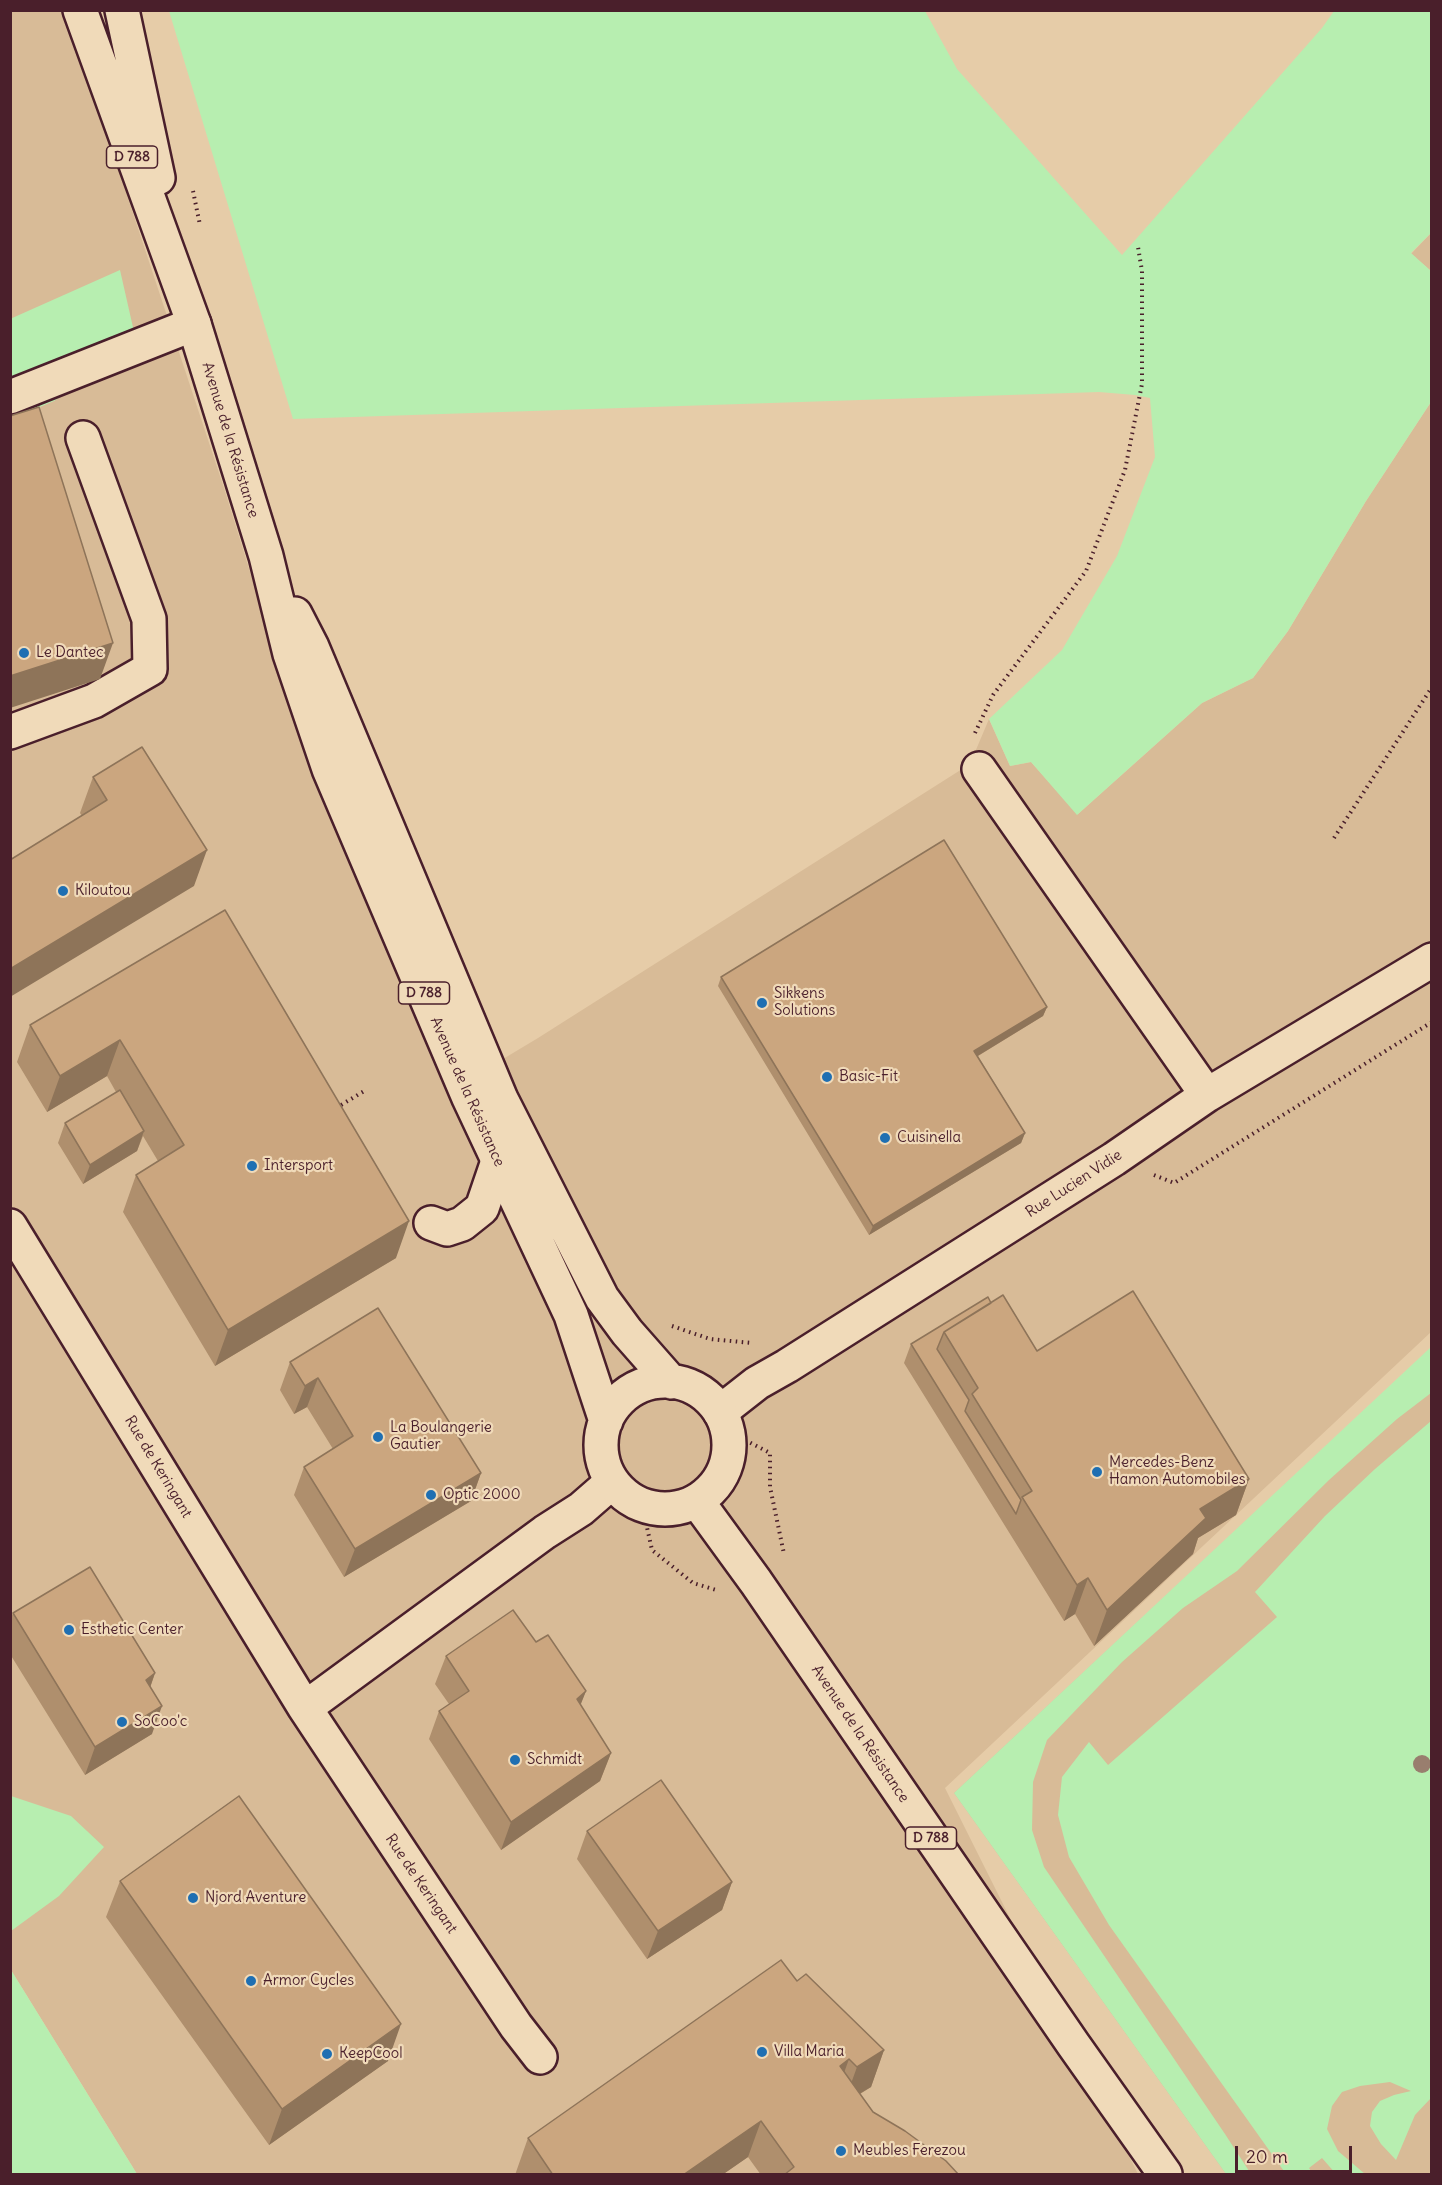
<!DOCTYPE html>
<meta charset="utf-8">
<style>
body{margin:0}
#map{position:relative;width:1442px;height:2185px;overflow:hidden;background:#e6cca8;font-family:Delius,sans-serif}
canvas{display:block}
.frame{position:absolute;inset:0;border:12px solid #4a1f2b;pointer-events:none}
.scale{position:absolute;left:1235px;top:2146px;width:117px;height:27px;box-sizing:border-box;border:3px solid #4a1f2b;border-top:0;padding-left:8px;font-size:18px;line-height:21px;white-space:nowrap;color:#4a1f2b;-webkit-text-stroke:4px #f0dab9;paint-order:stroke}
</style>
<div id="map">
<canvas width="1442" height="2185"></canvas>
<div class="frame"></div>
<div class="scale">20 m</div>
</div>
<script>
const c = document.querySelector('canvas').getContext('2d');
c.lineJoin = 'round';
function paint(path, color) {
  c.fillStyle = color;
  c.fill(path, 'evenodd');
}
function toPath(rows) {
  const path = new Path2D();
  for (const r of rows) {
    if (r.length === 3) {
      path.moveTo(r[0] + r[2], r[1]);
      path.arc(r[0], r[1], r[2], 0, 2 * Math.PI);
      continue;
    }
    path.moveTo(r[0], r[1]);
    for (let i = 2; i < r.length; i += 2) path.lineTo(r[i], r[i + 1]);
  }
  return path;
}
function strokePath(path, color, width, dash) {
  c.strokeStyle = color;
  c.lineWidth = width;
  c.lineCap = dash ? 'butt' : 'round';
  c.setLineDash(dash || []);
  c.stroke(path);
}
function drawText(font, color, halo, rows, align = 'center') {
  c.font = font + ' Delius,sans-serif';
  c.lineWidth = 4.5;
  c.setLineDash([]);
  c.textBaseline = 'middle';
  c.strokeStyle = halo;
  c.fillStyle = color;
  for (const [text, x, y, turn = 0] of rows) {
    c.save();
    c.translate(x, y);
    c.rotate((+turn || 0) * Math.PI / 180);
    c.textAlign = isNaN(turn) ? turn : align;
    if (halo) c.strokeText(text, 0, 0);
    c.fillText(text, 0, 0);
    c.restore();
  }
}
paint(toPath([
 [11,11,66,11,224,488,317,788,419,1021,448,1092,538,1038,970,764,989,719,1010,766,1031,762,1078,814,1202,703,1253,678,1288,631,1366,501,1431,402,1431,1332,945,1788,1138,2174,137,2174,11,1970],
 [1431,233,1431,271,1411,254],
 [1431,1348,1431,2174,1226,2174,954,1793]
]), '#d8bb97');
paint(toPath([
 [169,11,925,11,957,69,1122,255,1322,28,1334,11,1431,11,1431,233,1411,253,1431,271,1431,402,1366,501,1288,631,1253,678,1202,703,1077,815,1031,762,1010,766,989,719,1062,650,1117,556,1155,457,1150,398,1135,395,1099,392,293,419],
 [120,270,137,345,54,401,11,419,10,319],
 [1431,1347,1431,1393,1397,1419,1329,1480,1237,1571,1183,1608,1122,1662,1047,1740,1033,1782,1032,1830,1044,1867,1225,2134,1251,2174,1226,2174,954,1793],
 [1431,1421,1431,2098,1415,2115,1396,2160,1381,2144,1370,2126,1372,2112,1380,2101,1394,2095,1411,2091,1390,2082,1360,2086,1342,2092,1332,2106,1327,2129,1338,2151,1365,2174,1336,2174,1322,2158,1309,2168,1313,2174,1286,2174,1109,1925,1069,1857,1058,1815,1062,1777,1089,1742,1108,1765,1277,1617,1255,1592,1325,1516,1375,1469],
 [11,1796,71,1816,104,1847,59,1896,11,1931],
 [11,1970,137,2174,11,2174]
]), '#b7eeb0');
const minor = toPath([
 [10,397,194,324],
 [10,732,94,701,150,669,149,619,83,438],
 [979,769,1207,1095],
 [431,1223,447,1229,462,1224,482,1208,498,1161],
 [10,1226,305,1708],
 [720,1412,757,1383,787,1366,1114,1159,1207,1095,1432,960],
 [540,2057,516,2026,305,1708,545,1532,581,1509,612,1482]
]);
const major = toPath([
 [80,10,194,324,266,556,290,654,329,769,469,1098,571,1315,606,1421],
 [122,10,158,178],
 [295,614,312,647,501,1099,602,1298,627,1332,671,1382],
 [665,1445,64],
 [697,1501,756,1582,1073,2044,1165,2174]
]);
strokePath(minor, '#4a1f2b', 38);
strokePath(major, '#4a1f2b', 38);
strokePath(toPath([
 [193,191,200,225],
 [975,733,993,695,1086,571,1125,470,1142,384,1142,271,1138,247],
 [1334,838,1432,687],
 [336,1108,366,1090],
 [1154,1175,1174,1183,1432,1022],
 [672,1326,710,1339,752,1343],
 [745,1440,770,1453,770,1487,784,1554],
 [642,1505,652,1550,693,1583,716,1590]
]), '#4a1f2b', 4, [1.5, 4.5]);
strokePath(minor, '#f0dab9', 33);
strokePath(major, '#f0dab9', 33);
c.fillStyle = '#997e6e';
for (const [x, y] of [
 [1422,1764]
]) {
  c.beginPath();
  c.arc(x, y, 9, 0, 2 * Math.PI);
  c.fill();
}
paint(toPath([
 [93,777,194,886,82,816,80,813],
 [225,910,396,1258,215,1366,123,1212,136,1175,158,1161,143,1136,137,1151,83,1184,58,1143,65,1123,116,1092,107,1076,47,1112,17,1062,30,1025],
 [721,977,1047,1007,1043,1016,978,1056,1025,1133,1021,1143,869,1235,718,986],
 [991,1303,1037,1351,1249,1479,1236,1515,1198,1538,1193,1554,1094,1646,1075,1614,1064,1621,904,1363,911,1344],
 [290,1362,481,1473,471,1501,344,1577,294,1495,304,1467,333,1449,307,1407,294,1414,280,1390],
 [13,1613,155,1673,150,1688,152,1734,85,1775,10,1654,10,1619],
 [536,1642,586,1691,580,1705,611,1753,600,1781,501,1850,429,1739,439,1711,449,1704,435,1684,446,1656],
 [587,1831,732,1882,722,1910,647,1959,577,1859],
 [120,1881,388,2061,269,2145,106,1917],
 [797,1981,884,2050,871,2087,860,2094,873,2112,959,2175,761,2175,748,2157,722,2175,515,2175,528,2138]
]), '#af8f6d');
paint(toPath([
 [113,643,100,679,10,708,10,676],
 [207,850,194,886,10,997,10,969],
 [1047,1007,1043,1016,971,1060,974,1051],
 [120,1040,107,1076,47,1112,60,1076],
 [144,1131,137,1151,83,1184,90,1165],
 [1025,1133,1021,1143,869,1235,873,1226],
 [409,1221,396,1258,215,1366,228,1330],
 [318,1378,307,1407,294,1414,305,1386],
 [481,1473,471,1501,344,1577,355,1549],
 [1249,1479,1236,1515,1198,1538,1193,1554,1094,1646,1107,1610,1200,1509],
 [1088,1578,1075,1614,1064,1621,1077,1585],
 [155,1673,145,1702,146,1680],
 [586,1691,575,1719,577,1699],
 [162,1706,152,1734,85,1775,95,1747],
 [611,1753,600,1781,501,1850,511,1822],
 [732,1882,722,1910,647,1959,658,1931],
 [401,2024,388,2061,269,2145,282,2109],
 [884,2050,871,2087,844,2103,857,2067],
 [849,2059,836,2095,840,2066],
 [761,2121,748,2157,722,2175,683,2175]
]), '#8e7459');
const building = toPath([
 [39,407,113,643,10,676,10,416,39,407],
 [142,747,207,850,10,969,10,860,107,800,93,777,142,747],
 [944,840,1047,1007,974,1051,1025,1133,873,1226,721,977,944,840],
 [225,910,409,1221,228,1330,136,1175,184,1145,120,1040,60,1076,30,1025,225,910],
 [120,1090,144,1131,90,1165,65,1123,120,1090],
 [1133,1291,1249,1479,1200,1509,1206,1518,1107,1610,1088,1578,1077,1585,1022,1497,1032,1491,972,1394,978,1388,944,1332,1003,1295,1037,1351,1133,1291],
 [988,1297,991,1303,944,1332,937,1349,969,1400,965,1411,1021,1500,1016,1514,911,1344,988,1297],
 [378,1308,481,1473,355,1549,304,1467,353,1436,318,1378,305,1386,290,1362,378,1308],
 [90,1567,155,1673,146,1680,162,1706,95,1747,13,1613,90,1567],
 [513,1610,536,1642,548,1635,586,1691,577,1699,611,1753,511,1822,439,1711,469,1691,446,1656,513,1610],
 [661,1780,732,1882,658,1931,587,1831,661,1780],
 [239,1796,401,2024,282,2109,120,1881,239,1796],
 [781,1960,797,1981,806,1974,884,2050,857,2067,849,2059,840,2066,873,2112,905,2131,946,2161,959,2175,784,2175,794,2167,761,2121,683,2175,553,2175,528,2138,781,1960]
]);
paint(building, '#cba67f');
strokePath(building, '#8e7459', 1.5);
for (const [x, y, r, color] of [
 [24,653,6,"#1f6fb2"],
 [63,891,6,"#1f6fb2"],
 [762,1003,6,"#1f6fb2"],
 [827,1077,6,"#1f6fb2"],
 [885,1138,6,"#1f6fb2"],
 [252,1166,6,"#1f6fb2"],
 [378,1437,6,"#1f6fb2"],
 [1097,1472,6,"#1f6fb2"],
 [431,1495,6,"#1f6fb2"],
 [69,1630,6,"#1f6fb2"],
 [122,1722,6,"#1f6fb2"],
 [515,1760,6,"#1f6fb2"],
 [193,1898,6,"#1f6fb2"],
 [251,1981,6,"#1f6fb2"],
 [762,2052,6,"#1f6fb2"],
 [327,2054,6,"#1f6fb2"],
 [841,2151,6,"#1f6fb2"]
]) {
  const dot = new Path2D();
  dot.arc(x, y, r, 0, 2 * Math.PI);
  c.fillStyle = color;
  c.fill(dot);
  strokePath(dot, '#f0dab9', 2);
}
for (const [x, y, w] of [
 [132,157,51],
 [424,993,51],
 [931,1838,51]
]) {
  const box = new Path2D();
  box.roundRect(x - w / 2, y - 11, w, 22, 4.5);
  c.fillStyle = '#f0dab9';
  c.fill(box);
  strokePath(box, '#4a1f2b', 1.5);
}
drawText('bold 14px', '#4a1f2b', null, [
 ["D 788",132,157],
 ["D 788",424,993],
 ["D 788",931,1838]
]);
drawText('15px', '#4a1f2b', '#f0dab9', [
 ["Avenue de la Résistance",230,440,73],
 ["Avenue de la Résistance",467,1092,66],
 ["Rue Lucien Vidie",1074,1184,-33],
 ["Rue de Keringant",158,1467,59],
 ["Avenue de la Résistance",860,1734,56],
 ["Rue de Keringant",421,1884,56]
]);
drawText('15px', '#4a1f2b', '#f0dab9', [
 ["Le Dantec",36,653],
 ["Kiloutou",75,891],
 ["Sikkens",774,994],
 ["Solutions",774,1011],
 ["Basic-Fit",839,1077],
 ["Cuisinella",897,1138],
 ["Intersport",264,1166],
 ["La Boulangerie",390,1428],
 ["Gautier",390,1445],
 ["Mercedes-Benz",1109,1463],
 ["Hamon Automobiles",1109,1480],
 ["Optic 2000",443,1495],
 ["Esthetic Center",81,1630],
 ["SoCoo'c",134,1722],
 ["Schmidt",527,1760],
 ["Njord Aventure",205,1898],
 ["Armor Cycles",263,1981],
 ["Villa Maria",774,2052],
 ["KeepCool",339,2054],
 ["Meubles Ferezou",853,2151]
], 'left');
</script>
